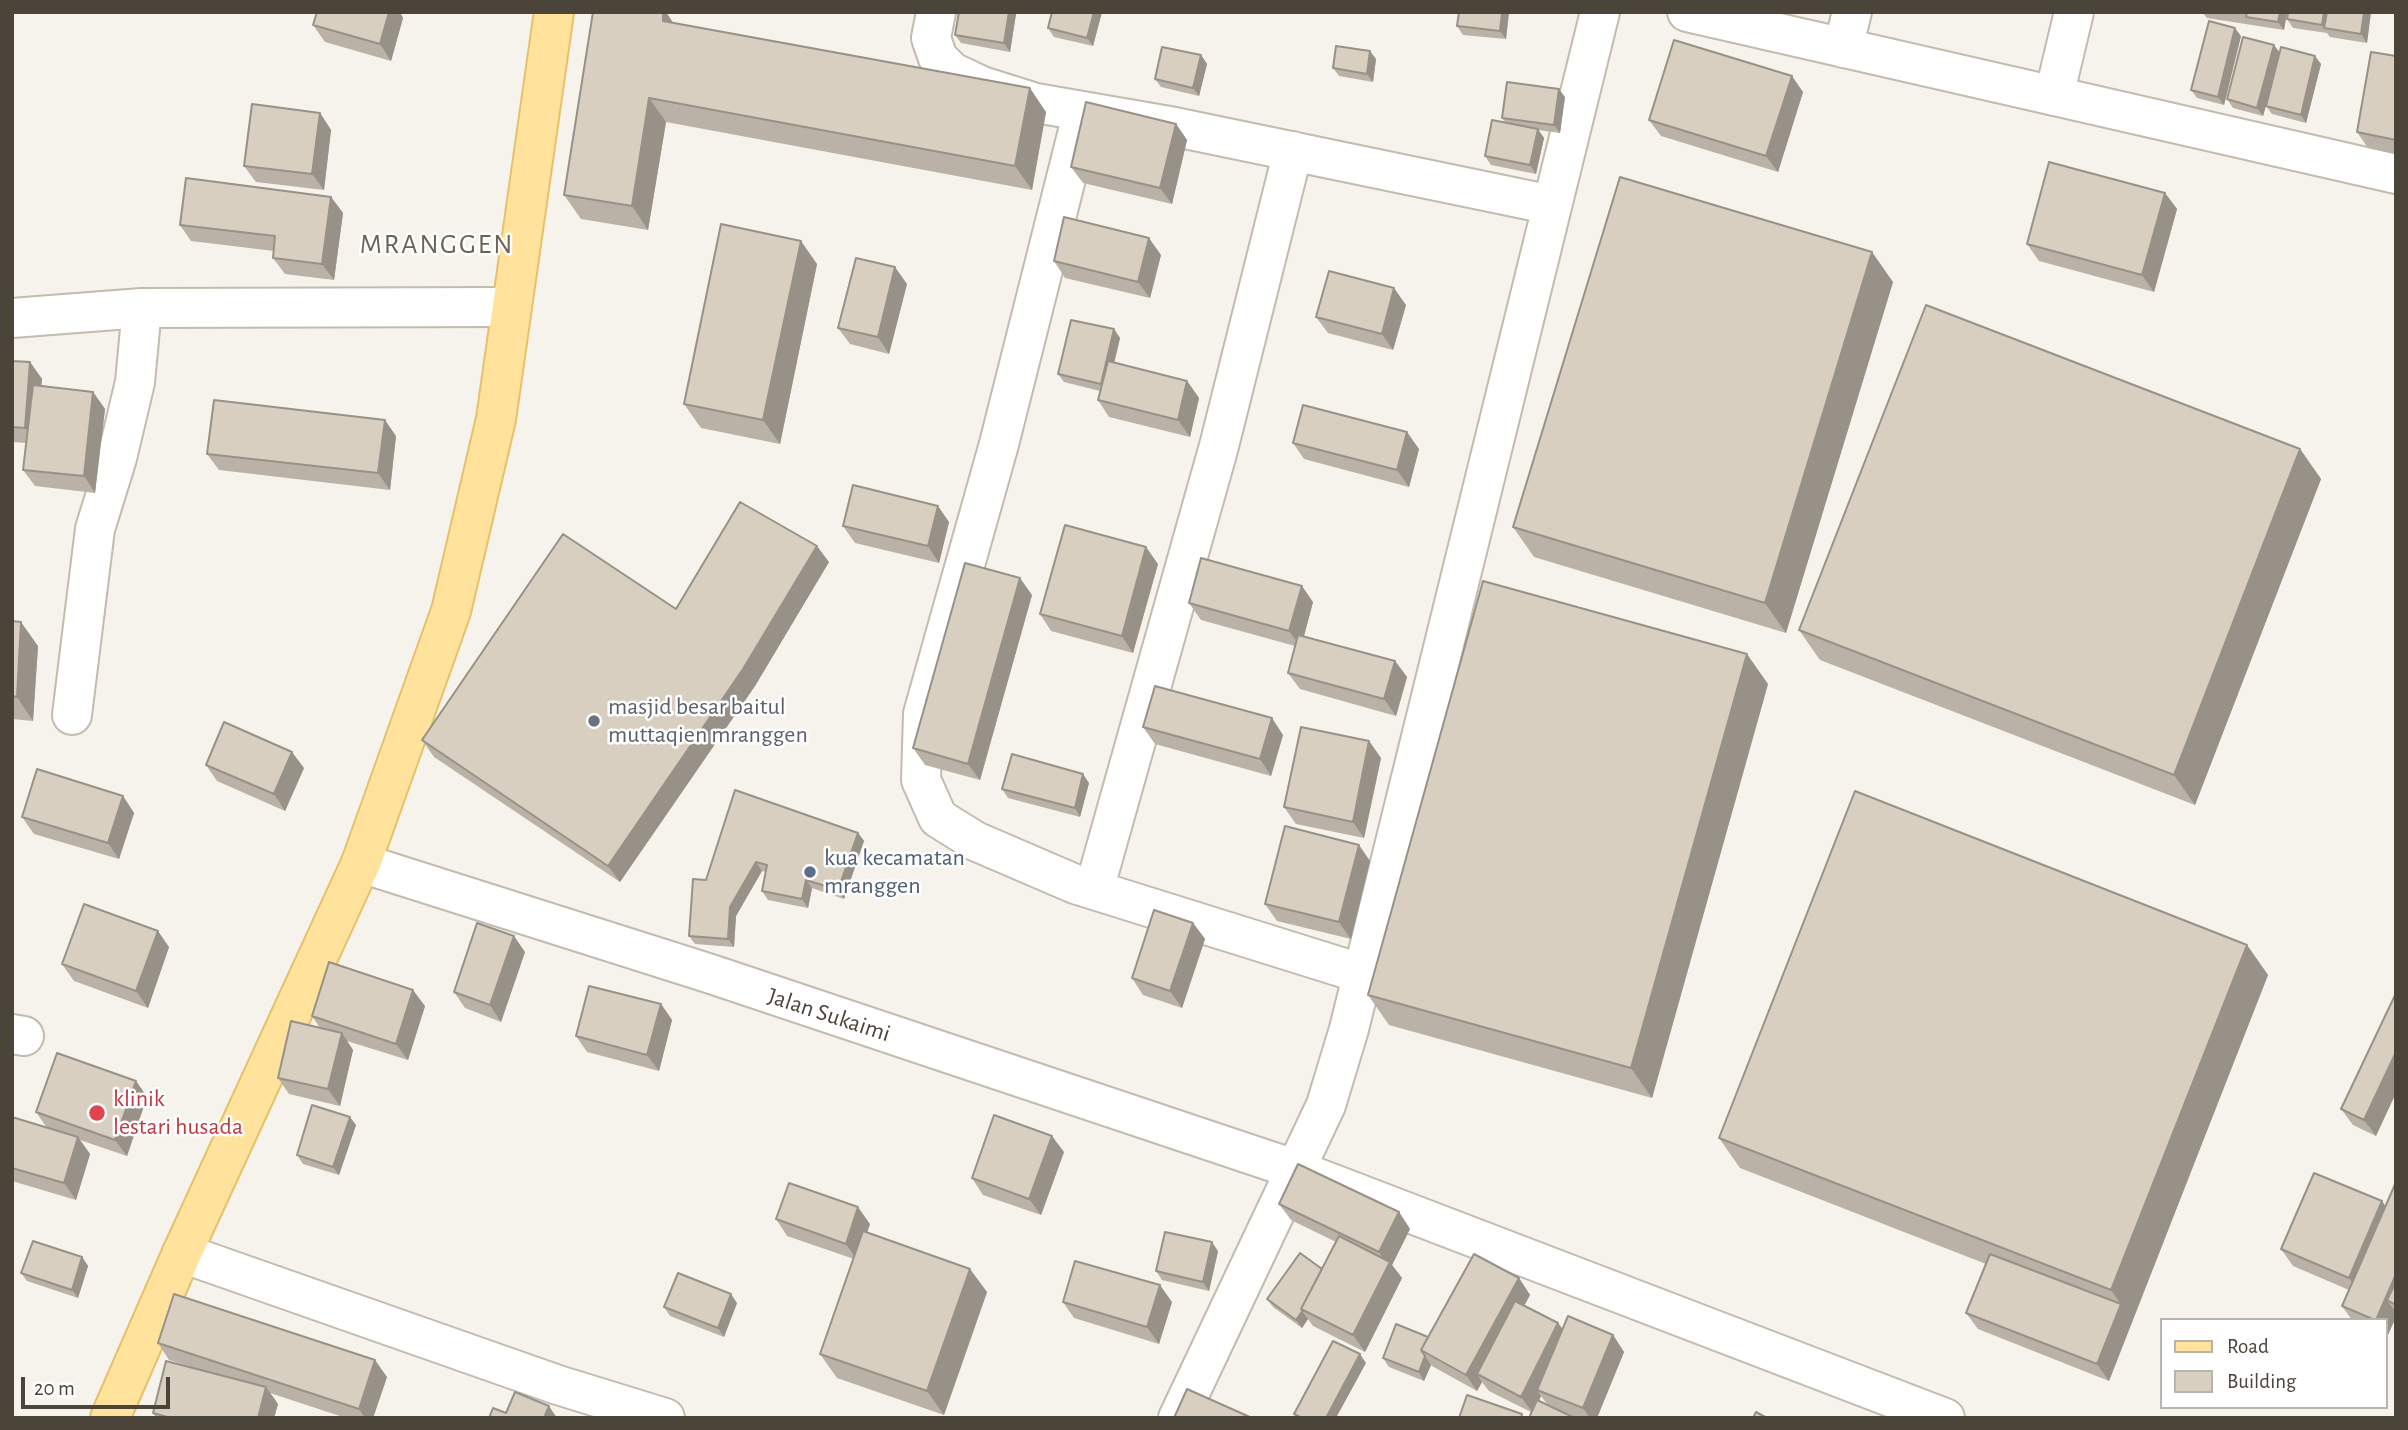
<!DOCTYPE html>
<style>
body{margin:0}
#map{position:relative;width:2408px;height:1430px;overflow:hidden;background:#f6f3ec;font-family:"Alegreya Sans",sans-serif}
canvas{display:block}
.frame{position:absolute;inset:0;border:14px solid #4b4439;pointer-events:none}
.legend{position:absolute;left:2160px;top:1318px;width:228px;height:91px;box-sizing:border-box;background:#fff;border:2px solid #b7b4b0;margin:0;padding:9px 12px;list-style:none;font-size:21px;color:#4b4439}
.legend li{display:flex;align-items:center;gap:14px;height:35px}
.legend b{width:35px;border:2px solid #b7b4b0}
.scale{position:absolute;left:21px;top:1377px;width:149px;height:32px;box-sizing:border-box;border:4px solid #4b4439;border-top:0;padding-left:9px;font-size:21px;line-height:24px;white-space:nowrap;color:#4b4439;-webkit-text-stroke:5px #fff;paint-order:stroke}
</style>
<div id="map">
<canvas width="2408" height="1430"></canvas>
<div class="frame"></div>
<ul class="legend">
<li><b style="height:9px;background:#ffe39c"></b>Road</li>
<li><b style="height:19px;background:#d8cfc1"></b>Building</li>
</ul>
<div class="scale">20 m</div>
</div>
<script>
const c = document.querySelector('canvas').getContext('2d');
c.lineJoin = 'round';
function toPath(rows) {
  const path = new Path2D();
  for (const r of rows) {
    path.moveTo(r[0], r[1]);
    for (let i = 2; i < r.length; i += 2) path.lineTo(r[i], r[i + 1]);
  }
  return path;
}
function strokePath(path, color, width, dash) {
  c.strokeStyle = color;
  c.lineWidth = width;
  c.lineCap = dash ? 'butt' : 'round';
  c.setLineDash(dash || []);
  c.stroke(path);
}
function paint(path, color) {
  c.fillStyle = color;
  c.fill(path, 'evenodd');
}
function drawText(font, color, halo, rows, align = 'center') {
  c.font = font + ' "Alegreya Sans",sans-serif';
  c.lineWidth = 5;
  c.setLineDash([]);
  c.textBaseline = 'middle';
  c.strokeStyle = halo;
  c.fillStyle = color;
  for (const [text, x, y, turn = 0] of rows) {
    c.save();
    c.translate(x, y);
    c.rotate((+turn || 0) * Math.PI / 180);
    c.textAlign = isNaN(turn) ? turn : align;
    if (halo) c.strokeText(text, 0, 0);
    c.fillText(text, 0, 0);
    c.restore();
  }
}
const minor = toPath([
 [936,12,931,38,938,58,952,72,982,86,1036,103,1175,127,1552,205],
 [1687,12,2396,174],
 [1843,48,1852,12],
 [2054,96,2074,12],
 [1083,111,999,444,923,714,921,780,938,818,975,841,1075,884,1363,974],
 [12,318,142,308,510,307],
 [72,715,95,529,117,458,135,382,142,308],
 [361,863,711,974,1297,1170,1945,1418],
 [1094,890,1219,446,1293,151],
 [12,1034,24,1036],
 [182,1253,558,1385,665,1418],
 [1178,1418,1326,1105,1349,1029,1600,12]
]);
const major = toPath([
 [110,1418,182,1253,361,863,451,611,496,419,554,12]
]);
strokePath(minor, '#c2bbae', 42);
strokePath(major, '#e6c16a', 42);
strokePath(minor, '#fff', 38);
strokePath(major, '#ffe39c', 38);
paint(toPath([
 [593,12,666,12,673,23,1046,112,1032,190,666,122,648,230,581,219,564,195],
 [1102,12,1093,46,1054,37,1048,28],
 [1459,12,1509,12,1506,39,1463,35,1457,26],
 [2202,12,2287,12,2284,30,2207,18],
 [2288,12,2371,12,2367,43,2330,37,2327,33,2293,28,2287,19],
 [1016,14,1010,52,961,43,955,35],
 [403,18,391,61,325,42,313,25],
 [2241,36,2224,105,2197,98,2191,90],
 [2279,52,2321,64,2306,123,2272,114,2266,106,2263,116,2233,108,2227,99],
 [1201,55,1207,64,1199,96,1161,87,1155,79],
 [2396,56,2396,154,2368,148,2357,132],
 [1376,59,1373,82,1339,76,1333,68],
 [1803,92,1778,172,1661,136,1649,120],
 [1565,97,1560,133,1538,130,1544,138,1536,174,1491,165,1485,156,1506,123,1502,118],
 [320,113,331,130,324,190,256,182,244,166],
 [1176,124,1187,140,1172,204,1083,183,1071,167],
 [2165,193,2177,209,2154,292,2039,261,2027,244],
 [331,197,343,213,334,280,285,274,273,258,274,251,191,241,180,225],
 [1161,255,1150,298,1065,278,1054,261],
 [817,264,780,444,701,428,684,404],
 [1893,282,1786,633,1534,557,1513,527],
 [907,284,889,354,850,344,838,328],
 [1406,305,1393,350,1328,333,1316,317],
 [1114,329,1120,338,1114,363,1187,381,1199,398,1190,437,1109,417,1098,400,1100,391,1064,382,1058,374],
 [12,361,30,362,42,379,41,386,93,392,105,409,95,493,35,486,23,470,26,443,12,442],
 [396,436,390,490,219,470,207,454],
 [1293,443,1419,449,1409,487,1304,459],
 [2300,449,2321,479,2195,805,1820,660,1799,630],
 [949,522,939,563,855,543,843,526],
 [829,562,755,686,620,882,434,757,422,740,676,609],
 [1158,564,1133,653,1051,631,1040,614],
 [1032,595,980,780,925,765,913,748],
 [1313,602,1304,636,1395,661,1407,677,1396,716,1300,689,1288,673,1295,646,1201,620,1189,603],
 [12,621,38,646,33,721,12,719],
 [1768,684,1652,1098,1389,1025,1368,995],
 [1143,727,1283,735,1271,776,1155,744],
 [1369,741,1381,758,1364,838,1296,824,1284,807],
 [206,765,304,768,285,811,217,781],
 [1089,783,1080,817,1008,798,1002,789],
 [735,790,858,833,864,841,844,899,812,888,808,908,768,900,762,891,766,872,762,871,736,916,734,947,695,944,689,936],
 [123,796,134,813,119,859,34,834,22,817],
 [1370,861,1351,939,1277,921,1265,904],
 [1193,923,1205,939,1182,1008,1143,995,1132,978],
 [2247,945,2268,975,2109,1381,1978,1329,1966,1313,1986,1264,1740,1168,1719,1138],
 [169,947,148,1008,74,981,62,964],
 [525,952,501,1022,465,1008,454,992],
 [2396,993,2376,1136,2353,1125,2341,1109],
 [661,1004,672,1020,659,1071,587,1052,576,1036],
 [425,1006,408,1060,347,1041,353,1050,340,1106,289,1094,278,1078,320,1028,312,1016],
 [136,1081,147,1097,127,1156,80,1140,90,1154,76,1200,12,1181,12,1117,47,1128,36,1112],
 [356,1125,339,1175,303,1164,297,1155],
 [1064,1152,1041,1215,983,1195,972,1178],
 [2396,1182,2396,1317,2387,1337,2385,1336,2385,1320,2352,1320,2342,1306,2349,1290,2293,1266,2281,1249,2382,1201,2385,1206],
 [1279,1204,1399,1212,1410,1229,1392,1265,1402,1278,1365,1352,1313,1326,1308,1319,1302,1328,1273,1307,1267,1299,1322,1269,1336,1242,1291,1220],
 [776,1219,870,1224,867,1233,987,1292,944,1415,837,1378,820,1354,854,1259,787,1236],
 [1218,1251,1209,1291,1162,1280,1156,1271],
 [82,1257,88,1266,78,1298,27,1281,21,1273],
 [1519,1278,1530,1295,1524,1306,1558,1323,1563,1329,1613,1335,1624,1352,1597,1418,1577,1418,1567,1414,1531,1412,1489,1391,1482,1382,1477,1391,1432,1366,1431,1365,1424,1381,1389,1367,1383,1358,1428,1337],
 [1541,1396,1547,1404,1539,1401],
 [1063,1302,1172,1302,1159,1344,1074,1318],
 [737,1303,724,1337,670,1316,664,1307],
 [158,1343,387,1377,373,1418,346,1418,270,1393,278,1404,274,1418,156,1418,153,1413,201,1370,169,1360]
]), '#bab2a6');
paint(toPath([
 [389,12,400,12,403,18,391,61,380,44],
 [663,12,666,12,679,32,663,21],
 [1009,12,1015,12,1016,14,1010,52,1004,43],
 [1094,12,1102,12,1093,46,1087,38],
 [1502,12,1509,12,1506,39,1500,31],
 [2280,12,2287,12,2284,30,2278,22],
 [2324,12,2331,12,2324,28,2322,25],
 [2364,12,2371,12,2367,43,2361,34],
 [2235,28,2241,36,2224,105,2218,97],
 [2274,45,2280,53,2263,116,2257,108],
 [1370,51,1376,59,1373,82,1367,74],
 [1201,55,1207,64,1199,96,1193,88],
 [2315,56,2321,64,2306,123,2301,115],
 [1792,76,1803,92,1778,172,1766,156],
 [1030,88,1046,112,1032,190,1015,166],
 [1559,89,1565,97,1560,133,1554,125],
 [649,98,666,122,648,230,632,206],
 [320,113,331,130,324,190,312,174],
 [1176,124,1187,140,1172,204,1160,188],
 [1538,129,1544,138,1536,174,1530,165],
 [2165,193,2177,209,2154,292,2142,275],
 [331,197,343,213,334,280,322,264],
 [1149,238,1161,255,1150,298,1138,282],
 [801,241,817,264,780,444,763,420],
 [1872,252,1893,282,1786,633,1765,603],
 [895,267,907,284,889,354,878,337],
 [1394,288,1406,305,1393,350,1382,334],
 [1114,329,1120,338,1107,393,1101,384],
 [30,362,42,379,36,444,25,428],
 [1187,381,1199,398,1190,437,1178,420],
 [93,392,105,409,95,493,84,476],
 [385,420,396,436,390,490,378,473],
 [1407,432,1419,449,1409,487,1397,470],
 [2300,449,2321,479,2195,805,2174,775],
 [938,506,949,522,939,563,928,546],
 [817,546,829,562,755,686,620,882,608,866],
 [1146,547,1158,564,1133,653,1122,636],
 [1020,578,1032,595,980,780,968,764],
 [1302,586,1313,602,1301,647,1289,631],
 [21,622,38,646,33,721,17,697],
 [1747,654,1768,684,1652,1098,1631,1068],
 [1395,661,1407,677,1396,716,1384,699],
 [1272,718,1283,735,1271,776,1260,759],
 [1369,741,1381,758,1364,838,1353,822],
 [292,752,304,768,285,811,274,794],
 [1083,774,1089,783,1080,817,1075,808],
 [123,796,134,813,119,859,108,843],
 [858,833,864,841,844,899,838,890],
 [1359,845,1370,861,1351,939,1339,922],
 [756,862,762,871,736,916,734,947,728,939,730,907],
 [806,880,812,888,808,908,802,899],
 [1193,923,1205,939,1182,1008,1170,991],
 [158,931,169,947,148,1008,136,991],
 [514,936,525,952,501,1022,490,1005],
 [2247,945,2268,975,2109,1381,2097,1364,2121,1304,2111,1290],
 [413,990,425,1006,408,1060,396,1044],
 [661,1004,672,1020,659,1071,647,1055],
 [342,1033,353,1050,340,1106,328,1089],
 [2396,1052,2396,1093,2376,1136,2364,1120],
 [136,1081,147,1097,127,1156,115,1140],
 [350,1117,356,1125,339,1175,333,1167],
 [1052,1136,1064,1152,1041,1215,1029,1199],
 [78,1137,90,1154,76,1200,64,1183],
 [2382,1201,2393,1217,2361,1294,2349,1278],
 [858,1207,870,1224,857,1260,846,1244],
 [1399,1212,1410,1229,1392,1265,1402,1278,1365,1352,1353,1335,1388,1266,1379,1252],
 [1212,1242,1218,1251,1209,1291,1203,1282],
 [82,1257,88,1266,78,1298,72,1290],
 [970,1269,987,1292,944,1415,927,1391],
 [2396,1274,2396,1305,2387,1300,2396,1313,2396,1317,2387,1337,2385,1334,2385,1320,2376,1320],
 [1519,1278,1530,1295,1485,1378,1477,1374,1482,1382,1477,1391,1466,1375],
 [1160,1285,1172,1302,1159,1344,1147,1327],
 [731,1294,737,1303,724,1337,718,1328],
 [1302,1311,1308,1319,1302,1328,1296,1320],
 [1558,1323,1570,1340,1537,1390,1541,1396,1533,1413,1521,1397],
 [1613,1335,1624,1352,1597,1418,1590,1418,1583,1408],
 [1360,1354,1366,1363,1336,1418,1326,1418],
 [1425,1356,1431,1365,1424,1381,1419,1372],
 [375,1360,387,1377,373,1418,365,1418,359,1409],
 [266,1387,278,1404,274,1418,258,1418],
 [549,1406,557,1418,544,1418]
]), '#979187');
const building = toPath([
 [317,12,389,12,380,44,313,25,317,12],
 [593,12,663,12,663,21,1030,88,1015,166,649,98,632,206,564,195,593,12],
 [959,12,1009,12,1004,43,955,35,959,12],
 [1052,12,1094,12,1087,38,1048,28,1052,12],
 [1459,12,1502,12,1500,31,1457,26,1459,12],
 [2247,12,2280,12,2278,22,2246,17,2247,12],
 [2288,12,2324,12,2322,25,2287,19,2288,12],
 [2327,12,2364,12,2361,34,2324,28,2327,12],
 [2209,21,2235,28,2218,97,2191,90,2209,21],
 [2243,37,2274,45,2257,108,2227,99,2243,37],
 [1674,40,1792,76,1766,156,1649,120,1674,40],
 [1336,46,1370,51,1367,74,1333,68,1336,46],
 [1162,47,1201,55,1193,88,1155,79,1162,47],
 [2281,47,2315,56,2301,115,2266,106,2281,47],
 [2371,52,2396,56,2396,140,2357,132,2371,52],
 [1507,82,1559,89,1554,125,1502,118,1507,82],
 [1086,102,1176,124,1160,188,1071,167,1086,102],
 [252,104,320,113,312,174,244,166,252,104],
 [1492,120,1538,129,1530,165,1485,156,1492,120],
 [2049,162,2165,193,2142,275,2027,244,2049,162],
 [1620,177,1872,252,1765,603,1513,527,1620,177],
 [186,178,331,197,322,264,273,258,275,236,180,225,186,178],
 [1064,217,1149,238,1138,282,1054,261,1064,217],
 [721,224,801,241,763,420,684,404,721,224],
 [856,258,895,267,878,337,838,328,856,258],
 [1329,271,1394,288,1382,334,1316,317,1329,271],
 [1926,305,2300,449,2174,775,1799,630,1926,305],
 [1071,320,1114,329,1101,384,1058,374,1071,320],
 [12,361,30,362,25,428,12,427,12,361],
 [1108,361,1187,381,1178,420,1098,400,1108,361],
 [33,385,93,392,84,476,23,470,33,385],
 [214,400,385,420,378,473,207,454,214,400],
 [1303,405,1407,432,1397,470,1293,443,1303,405],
 [853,485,938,506,928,546,843,526,853,485],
 [740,502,817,546,743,669,608,866,422,740,563,534,676,609,740,502],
 [1065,525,1146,547,1122,636,1040,614,1065,525],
 [1201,558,1302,586,1289,631,1189,603,1201,558],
 [965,563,1020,578,968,764,913,748,965,563],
 [1483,581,1747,654,1631,1068,1368,995,1483,581],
 [12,621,21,622,17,697,12,696,12,621],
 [1298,635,1395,661,1384,699,1288,673,1298,635],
 [1155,686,1272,718,1260,759,1143,727,1155,686],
 [224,722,292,752,274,794,206,765,224,722],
 [1301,727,1369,741,1353,822,1284,807,1301,727],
 [1012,754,1083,774,1075,808,1002,789,1012,754],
 [37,769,123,796,108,843,22,817,37,769],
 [735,790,858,833,838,890,806,880,802,899,762,891,767,865,756,862,730,907,728,939,689,936,693,879,706,880,735,790],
 [1855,791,2247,945,2111,1290,1719,1138,1855,791],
 [1285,826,1359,845,1339,922,1265,904,1285,826],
 [84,904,158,931,136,991,62,964,84,904],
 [1154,910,1193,923,1170,991,1132,978,1154,910],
 [477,923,514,936,490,1005,454,992,477,923],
 [329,962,413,990,396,1044,312,1016,329,962],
 [589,986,661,1004,647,1055,576,1036,589,986],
 [2396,993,2396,1052,2364,1120,2341,1109,2396,993],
 [291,1021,342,1033,328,1089,278,1078,291,1021],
 [57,1053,136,1081,115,1140,36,1112,57,1053],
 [312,1105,350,1117,333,1167,297,1155,312,1105],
 [994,1115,1052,1136,1029,1199,972,1178,994,1115],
 [12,1117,78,1137,64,1183,12,1168,12,1117],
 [1298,1164,1399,1212,1379,1252,1279,1204,1298,1164],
 [2314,1173,2382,1201,2349,1278,2281,1249,2314,1173],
 [2396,1182,2396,1274,2376,1320,2375,1320,2342,1306,2396,1182],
 [789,1183,858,1207,846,1244,776,1219,789,1183],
 [863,1231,970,1269,927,1391,820,1354,863,1231],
 [1165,1232,1212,1242,1203,1282,1156,1271,1165,1232],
 [1339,1236,1390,1262,1353,1335,1301,1309,1339,1236],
 [33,1241,82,1257,72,1290,21,1273,33,1241],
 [1300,1253,1322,1269,1301,1309,1303,1310,1296,1320,1267,1299,1300,1253],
 [1474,1254,1519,1278,1466,1375,1421,1350,1474,1254],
 [1990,1254,2121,1304,2097,1364,1966,1313,1990,1254],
 [1075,1261,1160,1285,1147,1327,1063,1302,1075,1261],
 [678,1273,731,1294,718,1328,664,1307,678,1273],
 [2396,1282,2396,1305,2387,1300,2396,1282],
 [174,1294,375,1360,359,1409,158,1343,174,1294],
 [1515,1301,1558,1323,1521,1397,1477,1374,1515,1301],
 [1568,1316,1613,1335,1583,1408,1537,1390,1568,1316],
 [1396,1324,1428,1337,1421,1350,1425,1356,1419,1372,1383,1358,1396,1324],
 [1333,1341,1360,1354,1326,1418,1302,1418,1294,1414,1333,1341],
 [166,1361,266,1387,258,1418,171,1418,153,1413,166,1361],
 [1187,1389,1252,1418,1174,1418,1187,1389],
 [515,1392,549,1406,544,1418,489,1418,493,1408,506,1413,515,1392],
 [1467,1395,1522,1414,1521,1418,1459,1418,1467,1395],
 [1537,1400,1575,1418,1529,1418,1537,1400],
 [1756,1412,1767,1418,1753,1418,1756,1412]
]);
paint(building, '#d8cfc1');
strokePath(building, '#979187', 2);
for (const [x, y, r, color] of [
 [594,721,7,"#6b7280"],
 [810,872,7,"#5c6f8a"],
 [97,1113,9,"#e0444e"]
]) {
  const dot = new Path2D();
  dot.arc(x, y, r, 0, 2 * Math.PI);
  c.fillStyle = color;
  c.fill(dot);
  strokePath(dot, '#fff', 2.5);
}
drawText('24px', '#5b616d', '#fff', [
 ["masjid besar baitul",608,707],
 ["muttaqien mranggen",608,735]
], 'left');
drawText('24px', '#4e5e75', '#fff', [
 ["kua kecamatan",824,858],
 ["mranggen",824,886]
], 'left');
drawText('24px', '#4b4439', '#fff', [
 ["Jalan Sukaimi",829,1015,18]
]);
drawText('24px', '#be3a42', '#fff', [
 ["klinik",113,1099],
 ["lestari husada",113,1127]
], 'left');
c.letterSpacing = '2px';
drawText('28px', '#6e6250', '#fff', [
 ["MRANGGEN",437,245]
]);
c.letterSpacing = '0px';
</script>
